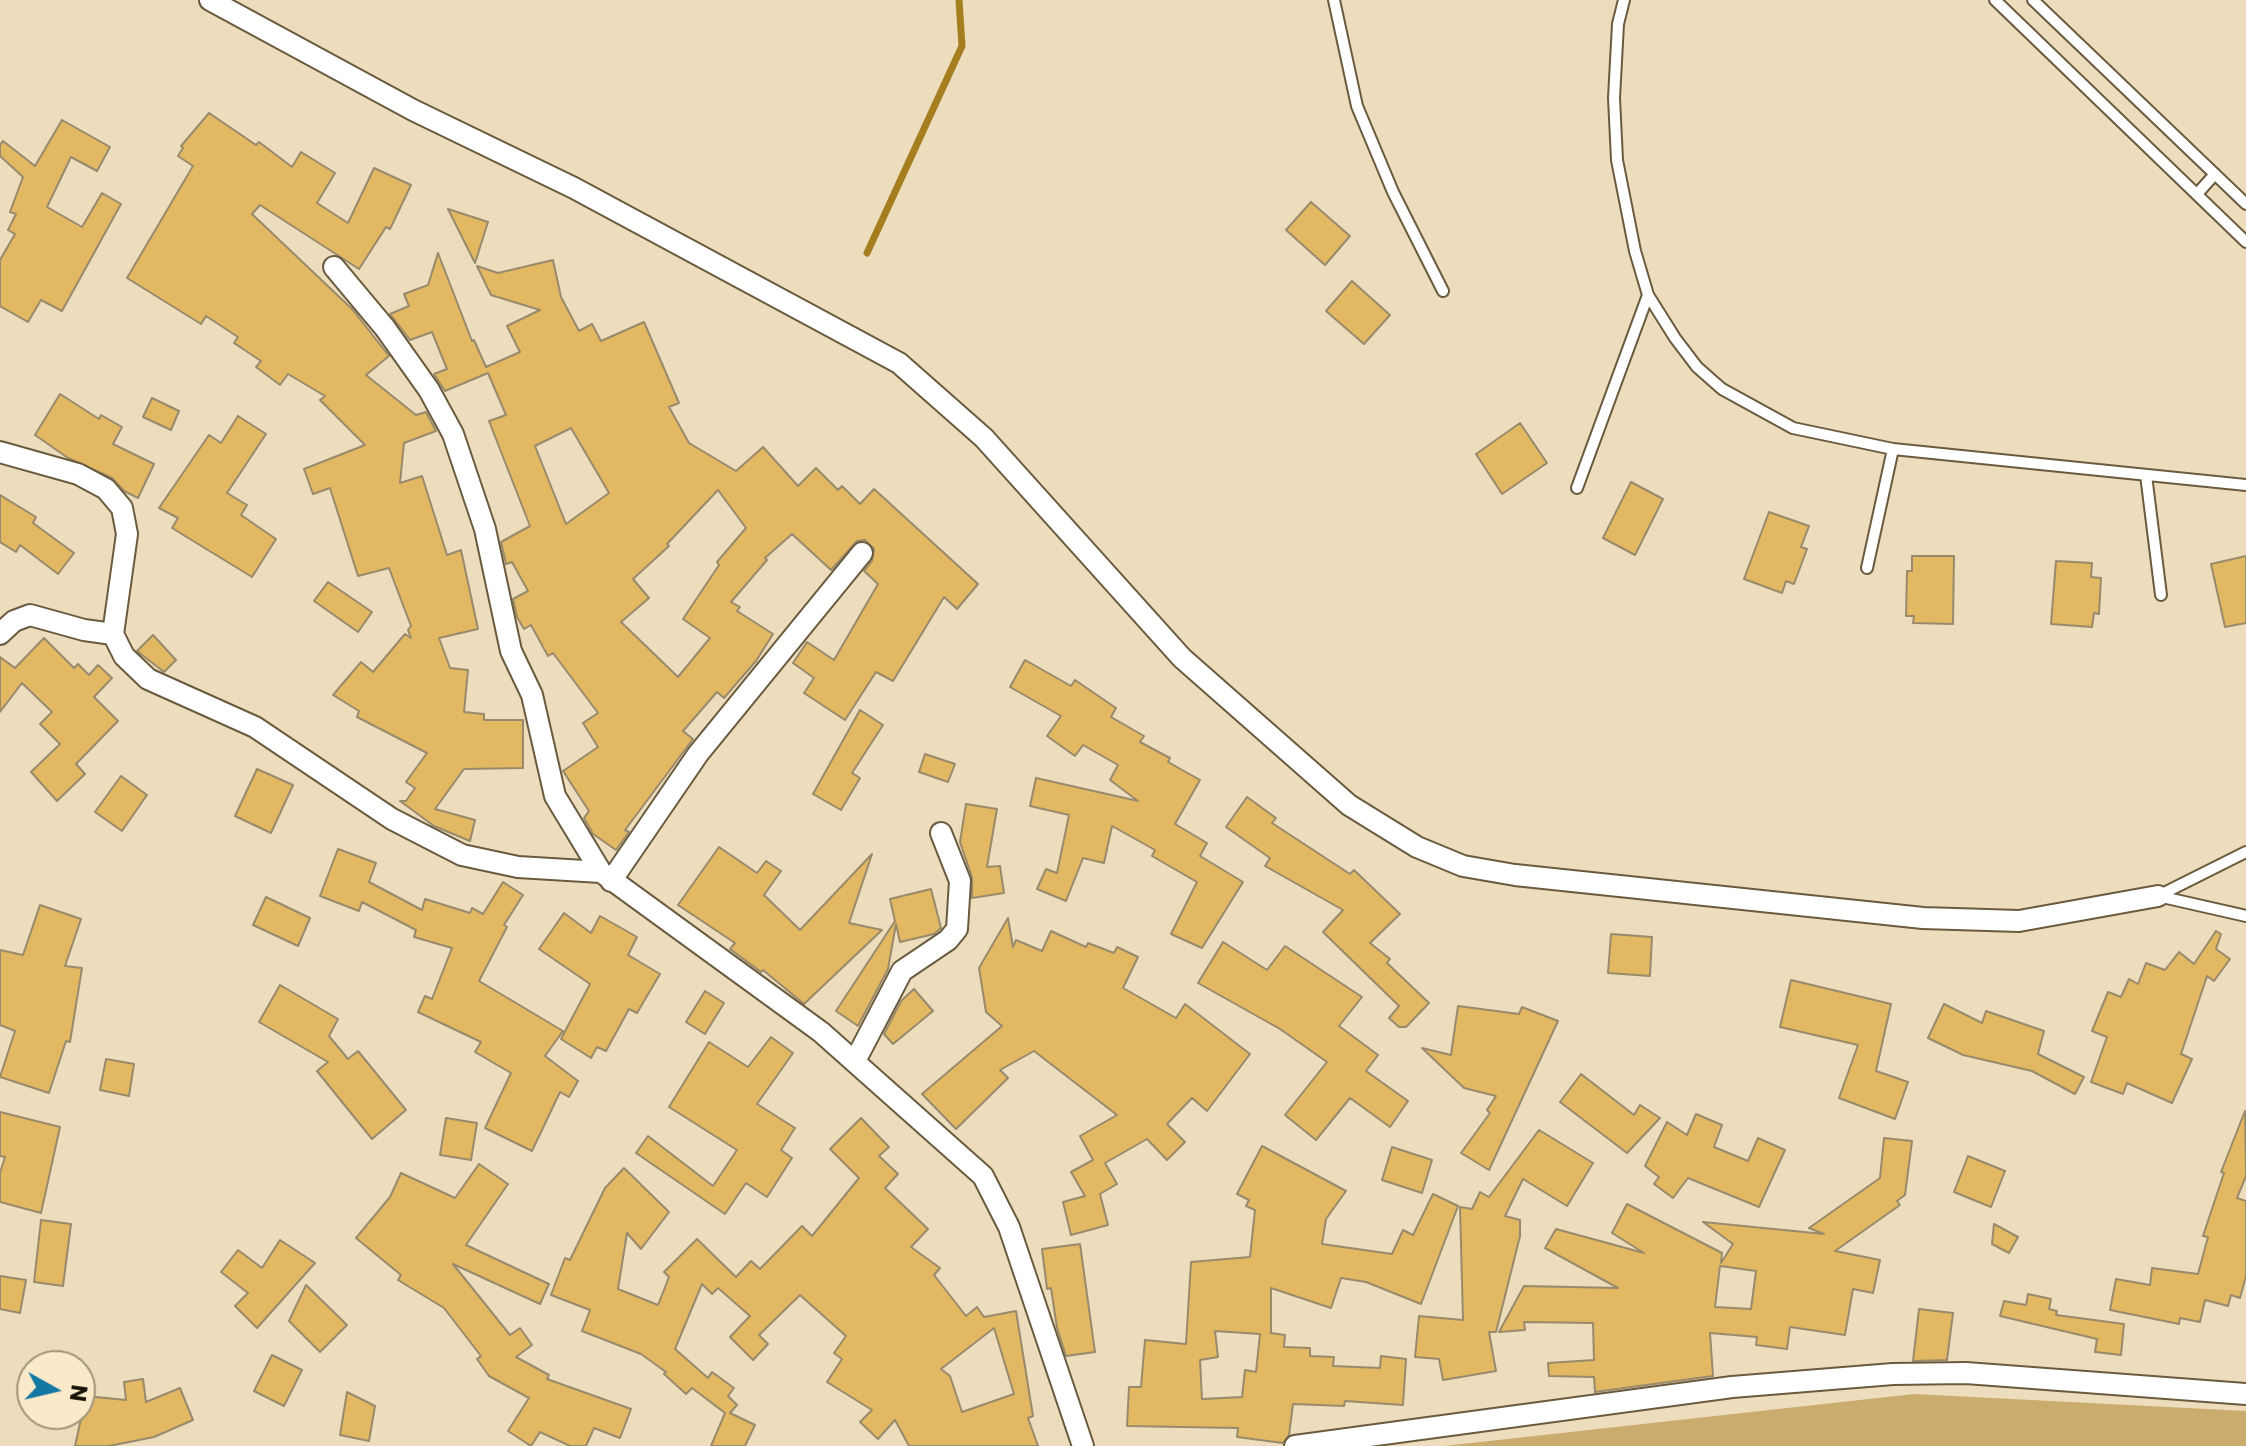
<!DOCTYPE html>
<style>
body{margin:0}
#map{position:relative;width:2246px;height:1446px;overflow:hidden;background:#edddbd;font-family:Poppins,sans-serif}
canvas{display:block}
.north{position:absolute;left:16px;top:1350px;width:80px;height:80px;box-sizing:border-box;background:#fbeaca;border:2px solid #a0947c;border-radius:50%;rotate:98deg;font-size:22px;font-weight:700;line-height:32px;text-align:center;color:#171207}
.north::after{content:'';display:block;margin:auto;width:28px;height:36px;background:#1278a4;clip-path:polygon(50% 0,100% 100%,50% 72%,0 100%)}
</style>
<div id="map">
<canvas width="2246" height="1446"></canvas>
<div class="north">N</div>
</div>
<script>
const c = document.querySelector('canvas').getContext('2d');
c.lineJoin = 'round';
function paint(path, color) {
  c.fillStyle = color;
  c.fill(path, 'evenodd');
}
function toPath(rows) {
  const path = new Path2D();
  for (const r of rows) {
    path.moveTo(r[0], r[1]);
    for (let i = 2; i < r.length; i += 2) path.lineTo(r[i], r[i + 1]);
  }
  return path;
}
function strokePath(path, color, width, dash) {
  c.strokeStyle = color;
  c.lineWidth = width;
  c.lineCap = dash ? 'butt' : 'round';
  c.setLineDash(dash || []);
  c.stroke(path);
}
paint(toPath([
 [1914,1394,2246,1411,2246,1446,1444,1446]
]), '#caac6f');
strokePath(toPath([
 [867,253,962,46,959,0]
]), '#a57e20', 7);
const building = toPath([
 [209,113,256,145,259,142,292,167,301,152,335,173,317,203,348,223,374,168,411,185,390,229,386,227,359,269,260,205,252,214,353,310,389,356,366,375,416,415,426,412,436,431,404,443,400,483,422,476,447,555,461,550,478,629,439,638,450,668,468,670,464,712,484,714,484,720,523,720,523,768,464,769,435,809,475,820,470,841,434,826,400,801,406,801,415,788,406,782,427,753,357,717,359,711,333,695,361,662,373,672,405,634,411,638,408,630,411,626,389,568,358,576,330,488,313,494,304,469,365,445,320,400,325,396,288,374,280,385,256,367,261,361,234,343,238,337,206,316,201,324,127,278,193,166,178,156,183,148,181,146,209,113],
 [62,120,110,147,97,171,71,157,47,207,82,227,102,193,121,204,62,311,41,300,28,322,0,306,0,260,15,234,8,230,16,214,10,212,23,177,0,156,0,145,3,141,35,166,62,120],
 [1311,202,1350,236,1325,265,1286,230,1311,202],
 [448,209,488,222,475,263,448,209],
 [438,253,472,341,474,340,486,367,520,352,507,326,540,310,491,295,477,266,498,273,553,260,561,297,579,331,592,324,601,341,644,322,679,403,669,407,689,443,736,471,763,447,798,486,816,468,838,490,842,486,860,504,874,489,978,584,957,609,944,597,893,681,876,672,845,720,804,693,814,678,793,663,807,642,834,660,878,584,864,571,872,561,874,549,865,540,857,541,831,570,792,534,765,558,767,560,731,602,740,607,737,611,773,634,756,661,724,698,717,692,683,731,693,739,625,830,629,832,616,850,593,834,584,818,589,811,563,771,598,747,583,723,598,713,553,653,548,656,531,625,524,629,517,617,513,599,528,591,512,562,506,564,501,542,530,526,489,421,506,415,488,373,445,391,434,374,447,369,432,332,410,340,390,314,409,306,404,294,428,285,438,253],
 [571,428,609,493,566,524,535,446,571,428],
 [718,490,746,528,717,562,719,565,683,619,710,638,678,677,621,622,649,598,633,579,669,546,667,544,718,490],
 [1352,281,1390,315,1364,344,1326,311,1352,281],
 [60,394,99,419,101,415,122,427,113,444,154,464,138,498,124,491,112,478,68,458,35,435,60,394],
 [152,398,179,411,171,430,143,417,152,398],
 [238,416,266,434,227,493,247,505,241,515,276,539,252,577,172,528,178,518,159,508,209,435,221,443,238,416],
 [1520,423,1547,463,1502,494,1476,454,1520,423],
 [1631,482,1663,499,1635,555,1603,538,1631,482],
 [0,495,36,517,33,523,74,553,58,574,20,545,16,552,0,542,0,495],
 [1769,512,1809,526,1801,547,1807,549,1794,584,1786,581,1782,593,1744,579,1769,512],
 [1912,556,1954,556,1953,624,1913,623,1914,616,1906,616,1907,571,1912,571,1912,556],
 [2246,556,2246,623,2225,627,2211,564,2246,556],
 [2056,561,2092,563,2091,577,2101,578,2099,614,2094,613,2092,627,2051,624,2056,561],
 [328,582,372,612,358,632,314,601,328,582],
 [153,635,176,660,164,672,137,651,153,635],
 [44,638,74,668,78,664,89,675,98,665,112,678,94,697,118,721,76,764,85,774,57,801,31,772,60,744,40,724,52,712,22,683,0,712,0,657,15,668,44,638],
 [1025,660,1071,686,1075,680,1116,708,1111,717,1144,736,1140,742,1170,758,1168,762,1200,780,1175,824,1207,843,1200,856,1243,882,1202,948,1171,934,1197,882,1152,856,1155,850,1112,826,1104,863,1083,858,1066,901,1037,889,1046,869,1057,873,1069,815,1030,806,1036,778,1138,801,1110,780,1118,765,1083,745,1075,756,1047,736,1061,716,1010,687,1025,660],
 [860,710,883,725,852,773,860,778,841,810,813,794,860,710],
 [925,754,955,764,948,782,919,772,925,754],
 [257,769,293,785,271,833,235,816,257,769],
 [121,776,147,795,122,831,95,812,121,776],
 [1247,797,1276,818,1272,823,1350,874,1354,870,1400,914,1370,943,1390,959,1387,963,1429,1003,1406,1027,1399,1027,1389,1018,1399,1006,1323,932,1343,910,1265,866,1270,858,1226,827,1247,797],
 [966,804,997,809,987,867,1000,866,1004,893,972,898,972,877,960,842,966,804],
 [719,847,757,873,766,861,781,871,764,895,800,930,872,854,849,923,882,930,804,1004,763,970,761,972,730,949,735,943,678,905,719,847],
 [338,849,376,863,369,882,422,910,425,899,470,913,472,908,483,914,503,882,523,895,504,925,507,927,479,981,563,1031,545,1056,578,1081,569,1097,560,1092,532,1151,485,1128,511,1073,475,1052,481,1042,418,1012,425,996,432,999,452,948,414,937,416,930,362,902,359,911,320,896,338,849],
 [931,889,941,928,934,934,900,942,896,924,888,969,858,1026,836,1011,895,921,890,899,931,889],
 [266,897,310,918,298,946,253,925,266,897],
 [40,905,81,919,65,966,82,968,70,1042,66,1041,49,1093,0,1077,15,1031,0,1025,0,950,23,955,40,905],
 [564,913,591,933,600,916,637,937,628,955,660,974,637,1013,629,1009,606,1051,597,1047,591,1058,561,1039,590,984,539,949,564,913],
 [1008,918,1013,947,1016,940,1042,951,1051,931,1086,947,1088,943,1114,953,1117,947,1138,957,1123,988,1176,1018,1185,1004,1250,1054,1207,1111,1192,1098,1167,1124,1185,1142,1167,1160,1147,1139,1105,1163,1117,1184,1100,1194,1108,1225,1071,1235,1063,1202,1085,1196,1071,1172,1093,1160,1080,1136,1117,1115,1034,1051,1000,1070,1008,1078,956,1129,922,1094,1002,1026,986,1012,979,968,1008,918],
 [2216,931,2221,934,2216,949,2230,959,2214,981,2207,976,2181,1054,2192,1059,2172,1103,2127,1083,2123,1094,2091,1082,2107,1037,2092,1031,2108,992,2121,997,2129,979,2138,984,2146,963,2165,970,2179,952,2194,964,2216,931],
 [1611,934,1652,937,1650,976,1608,973,1611,934],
 [1223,942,1267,970,1285,946,1362,997,1339,1026,1378,1055,1366,1071,1408,1101,1390,1127,1350,1098,1316,1140,1285,1115,1327,1062,1280,1029,1198,983,1223,942],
 [1791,980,1891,1004,1876,1071,1908,1082,1895,1119,1839,1098,1858,1045,1780,1027,1791,980],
 [280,985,338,1019,329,1036,348,1059,358,1051,406,1110,372,1139,317,1071,328,1062,259,1022,280,985],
 [914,989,933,1011,893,1044,884,1034,901,1001,914,989],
 [705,991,724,1003,705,1034,686,1022,705,991],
 [1944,1004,1982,1023,1986,1011,2044,1031,2038,1054,2084,1077,2075,1094,2032,1071,1963,1055,1928,1038,1944,1004],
 [1458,1006,1519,1014,1522,1007,1558,1021,1489,1170,1461,1153,1490,1113,1487,1110,1496,1096,1464,1088,1422,1048,1451,1055,1458,1006],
 [771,1037,793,1053,757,1104,795,1128,781,1150,792,1158,767,1197,746,1183,725,1214,636,1153,648,1136,713,1186,737,1150,669,1107,709,1042,748,1067,771,1037],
 [106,1059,134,1064,129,1096,100,1090,106,1059],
 [1581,1074,1634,1115,1640,1105,1660,1118,1627,1153,1560,1102,1581,1074],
 [2245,1111,2246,1176,2237,1198,2246,1201,2246,1276,2240,1298,2231,1295,2228,1306,2205,1300,2200,1322,2180,1318,2179,1324,2110,1310,2116,1279,2150,1285,2152,1268,2198,1274,2208,1237,2203,1236,2224,1173,2221,1172,2245,1111],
 [0,1112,60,1127,41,1213,0,1202,0,1173,5,1157,0,1156,0,1112],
 [1696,1114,1722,1125,1714,1147,1748,1161,1758,1138,1785,1150,1759,1207,1688,1178,1673,1198,1654,1184,1659,1177,1645,1166,1667,1122,1687,1135,1696,1114],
 [446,1118,477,1123,471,1160,440,1155,446,1118],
 [861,1118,889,1147,879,1156,898,1174,885,1188,928,1229,911,1247,940,1268,934,1275,966,1316,977,1307,984,1317,1016,1311,1033,1416,1028,1418,1038,1446,909,1446,895,1420,878,1439,860,1422,872,1410,827,1382,842,1359,834,1353,846,1336,800,1295,759,1335,768,1344,753,1360,730,1337,750,1316,718,1288,712,1294,702,1284,675,1349,708,1378,712,1372,734,1388,728,1396,737,1405,730,1413,755,1425,745,1446,711,1446,725,1413,692,1388,686,1394,664,1374,666,1372,641,1354,582,1331,590,1310,551,1295,565,1258,570,1260,605,1188,624,1168,669,1212,641,1249,627,1233,618,1289,658,1305,669,1277,664,1272,697,1239,736,1277,751,1261,760,1269,802,1226,812,1236,859,1178,830,1149,861,1118],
 [994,1328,1014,1394,962,1412,950,1376,941,1369,994,1328],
 [1539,1130,1593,1163,1567,1206,1523,1179,1505,1216,1520,1220,1520,1236,1496,1332,1489,1332,1496,1371,1443,1380,1439,1359,1415,1357,1419,1316,1463,1320,1460,1207,1472,1209,1480,1192,1489,1197,1539,1130],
 [1884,1138,1912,1141,1905,1195,1897,1201,1900,1205,1835,1251,1880,1260,1873,1293,1853,1289,1845,1335,1790,1327,1787,1349,1756,1345,1757,1337,1710,1333,1713,1376,1595,1392,1594,1377,1549,1376,1548,1363,1594,1360,1593,1323,1524,1322,1525,1330,1499,1332,1524,1286,1618,1288,1545,1248,1556,1229,1644,1253,1612,1233,1627,1204,1722,1253,1721,1263,1733,1244,1703,1222,1824,1234,1809,1228,1880,1178,1884,1138],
 [1720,1266,1756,1271,1751,1309,1715,1307,1720,1266],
 [1262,1146,1346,1191,1326,1219,1322,1244,1392,1254,1403,1230,1413,1235,1433,1194,1458,1206,1421,1304,1366,1282,1341,1278,1331,1308,1271,1288,1271,1333,1285,1335,1284,1347,1310,1348,1310,1356,1334,1357,1333,1366,1380,1368,1381,1356,1406,1359,1403,1405,1345,1401,1344,1406,1293,1404,1289,1435,1283,1443,1237,1437,1238,1428,1127,1426,1129,1387,1141,1387,1145,1340,1186,1344,1191,1262,1250,1257,1255,1210,1246,1206,1249,1200,1237,1194,1262,1146],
 [1215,1331,1260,1334,1256,1372,1245,1370,1242,1397,1202,1399,1200,1360,1218,1357,1215,1331],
 [1392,1147,1432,1160,1422,1193,1382,1180,1392,1147],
 [1968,1156,2005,1171,1991,1207,1954,1192,1968,1156],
 [479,1164,508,1184,466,1245,549,1284,540,1304,453,1264,510,1335,520,1328,532,1345,516,1357,549,1375,547,1379,631,1409,620,1438,594,1428,586,1446,570,1446,540,1432,531,1446,508,1431,529,1398,489,1376,477,1359,481,1356,444,1308,398,1280,401,1275,356,1238,390,1197,401,1173,455,1198,479,1164],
 [41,1220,71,1224,63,1286,34,1282,41,1220],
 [1994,1224,2018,1237,2009,1253,1992,1244,1994,1224],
 [280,1240,315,1263,257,1328,235,1306,248,1293,221,1272,238,1250,262,1268,280,1240],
 [1080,1244,1095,1352,1066,1356,1057,1328,1051,1288,1047,1289,1042,1249,1080,1244],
 [0,1276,26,1280,20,1313,0,1309,0,1276],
 [306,1285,347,1325,320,1352,289,1321,306,1285],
 [2028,1294,2051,1299,2049,1309,2057,1311,2056,1315,2124,1324,2121,1355,2095,1352,2097,1339,2000,1316,2004,1301,2026,1305,2028,1294],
 [1919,1309,1953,1313,1947,1360,1913,1361,1919,1309],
 [272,1355,302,1370,284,1406,254,1391,272,1355],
 [143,1379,146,1402,180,1388,193,1420,154,1437,109,1446,75,1446,86,1396,126,1400,124,1382,143,1379],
 [347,1392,375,1406,369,1441,340,1435,347,1392]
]);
paint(building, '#e2b862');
strokePath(building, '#998a6c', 2);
const lane = toPath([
 [1334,0,1357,106,1393,192,1443,291],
 [1624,0,1618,24,1614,98,1617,160,1635,251,1648,295,1675,338,1697,367,1722,389,1793,428,1893,449,2246,485],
 [1995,0,2246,242],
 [2033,0,2246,204],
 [2197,194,2215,174],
 [2146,475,2161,595],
 [1577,488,1648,295],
 [1867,568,1893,449],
 [2158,896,2246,852],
 [2158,896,2246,916]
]);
const street = toPath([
 [210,0,413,110,574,188,899,363,984,438,1182,658,1349,805,1417,847,1463,866,1515,875,1923,918,2019,921,2158,896],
 [334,267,385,328,429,390,453,434,485,529,511,651,532,695,555,796,601,872,821,1032,983,1176,1009,1227,1083,1446],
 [0,452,78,474,106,489,122,508,127,534,113,634,124,656,148,679,255,727,392,819,462,855,518,867,601,872],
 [0,634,14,621,30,615,84,630,113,634],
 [611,881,698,754,862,553],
 [855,1061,902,971,948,940,957,929,960,881,941,833],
 [1295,1446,1732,1387,1893,1374,1966,1373,2246,1394]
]);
strokePath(lane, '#6a5b3f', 14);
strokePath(street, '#6a5b3f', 24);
strokePath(lane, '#fff', 10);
strokePath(street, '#fff', 20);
</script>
